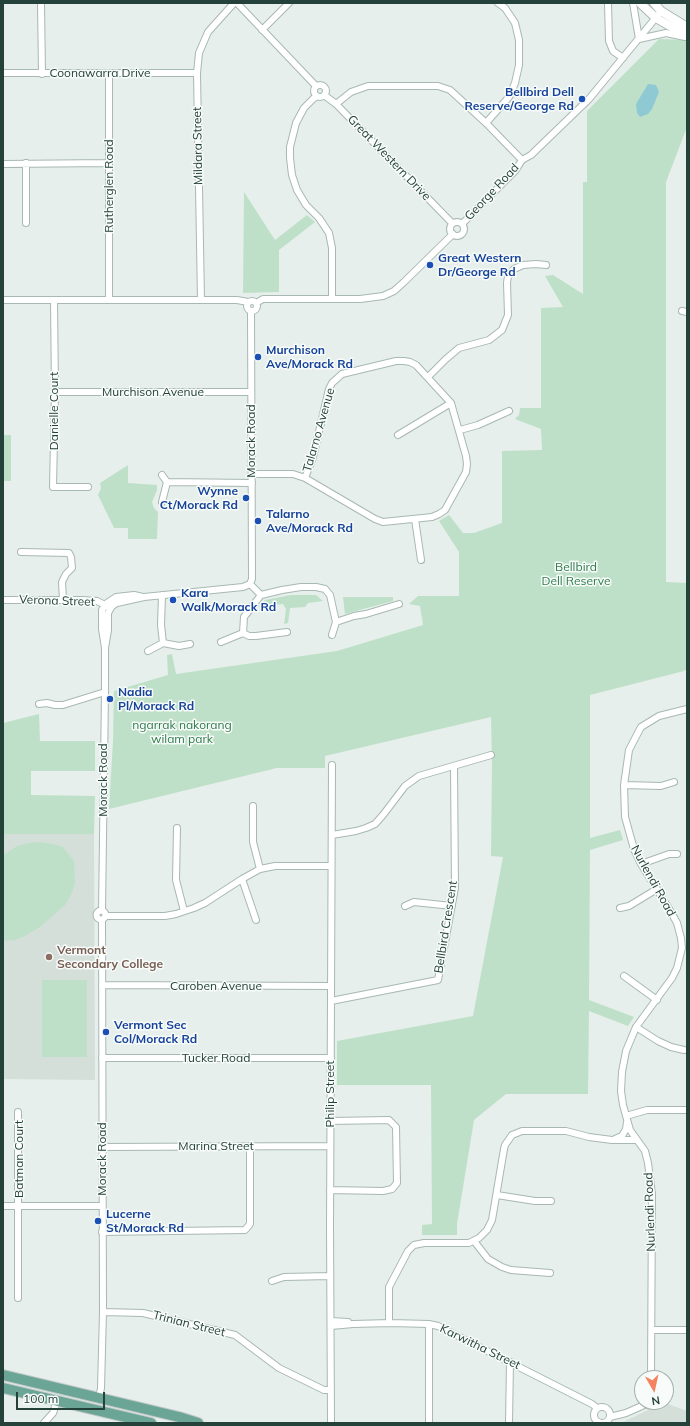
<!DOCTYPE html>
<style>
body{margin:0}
#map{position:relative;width:690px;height:1426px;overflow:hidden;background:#e6efeb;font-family:Mulish,sans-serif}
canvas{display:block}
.frame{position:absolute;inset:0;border:4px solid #24423a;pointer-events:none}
.north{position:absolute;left:634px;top:1370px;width:40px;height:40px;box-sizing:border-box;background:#f7fbf9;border:1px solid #a3b1ad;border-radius:50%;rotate:171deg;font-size:11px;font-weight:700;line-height:16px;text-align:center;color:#24423a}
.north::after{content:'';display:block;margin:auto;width:14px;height:18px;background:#f4845f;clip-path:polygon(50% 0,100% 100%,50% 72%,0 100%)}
.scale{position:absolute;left:16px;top:1392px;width:89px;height:18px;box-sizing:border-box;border:2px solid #24423a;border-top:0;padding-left:5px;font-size:12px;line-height:14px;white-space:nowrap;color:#24423a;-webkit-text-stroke:3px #f7fbf9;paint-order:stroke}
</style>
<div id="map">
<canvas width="690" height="1426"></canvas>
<div class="frame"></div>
<div class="north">N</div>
<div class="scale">100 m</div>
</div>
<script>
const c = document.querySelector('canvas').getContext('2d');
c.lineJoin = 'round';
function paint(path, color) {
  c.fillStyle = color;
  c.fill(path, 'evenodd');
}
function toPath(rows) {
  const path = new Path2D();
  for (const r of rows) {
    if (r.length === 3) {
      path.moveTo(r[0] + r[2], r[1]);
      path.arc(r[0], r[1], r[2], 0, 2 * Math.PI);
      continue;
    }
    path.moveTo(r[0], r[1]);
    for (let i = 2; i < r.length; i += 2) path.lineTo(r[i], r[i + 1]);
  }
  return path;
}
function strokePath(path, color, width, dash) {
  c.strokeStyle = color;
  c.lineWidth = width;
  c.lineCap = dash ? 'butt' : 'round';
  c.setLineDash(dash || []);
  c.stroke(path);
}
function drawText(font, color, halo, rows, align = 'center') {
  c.font = font + ' Mulish,sans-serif';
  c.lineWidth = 3;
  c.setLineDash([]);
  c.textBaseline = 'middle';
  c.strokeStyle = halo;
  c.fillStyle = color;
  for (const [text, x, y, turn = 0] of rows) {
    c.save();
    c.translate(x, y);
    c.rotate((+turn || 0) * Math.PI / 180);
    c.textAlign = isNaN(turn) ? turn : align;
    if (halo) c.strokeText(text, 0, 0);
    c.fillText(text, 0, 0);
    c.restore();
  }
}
paint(toPath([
 [3,834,94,834,95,1080,3,1079],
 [658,1402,663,1402,687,1411,687,1423,621,1423,652,1408,656,1406]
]), '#d4dfda');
paint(toPath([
 [659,39,687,40,687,127,666,182,666,582,687,583,687,669,684,671,590,695,590,838,620,830,623,840,590,850,589,1000,634,1017,628,1026,589,1011,588,1094,506,1094,474,1120,457,1224,457,1235,422,1235,422,1225,432,1224,431,1085,337,1085,337,1041,473,1016,503,857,491,856,492,762,491,717,325,756,325,768,277,768,109,809,113,741,114,691,168,675,167,655,172,654,176,674,337,651,423,625,420,606,409,604,418,596,459,596,459,552,439,521,449,515,463,533,474,533,502,523,502,451,542,450,541,429,515,419,519,415,520,408,541,408,541,308,563,307,545,276,553,275,583,294,583,182,587,182,587,111],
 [244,192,275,240,307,215,315,222,279,250,279,292,243,293],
 [3,435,11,435,11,481,3,481],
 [128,465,128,483,157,485,157,490,152,502,154,508,158,512,157,539,128,539,128,528,114,528,98,495,101,488,100,483],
 [291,595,316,595,323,601,308,603,305,607,290,608,288,623,284,624,286,609,283,604,258,607,265,600],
 [343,597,393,597,393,601,345,614],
 [39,714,40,741,95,741,95,771,31,771,31,795,95,796,94,834,3,834,3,723],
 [39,842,53,844,63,847,74,861,75,882,73,890,66,904,40,927,23,937,15,940,3,941,3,855,17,846,29,843],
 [42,980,87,980,87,1057,42,1057]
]), '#bfe0c8');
paint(toPath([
 [648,84,656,85,659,92,652,109,648,114,640,117,637,113,636,104]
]), '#8ec9d4');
const minor = toPath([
 [41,3,42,74],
 [237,3,316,86],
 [608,3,609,41,613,51,623,58],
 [633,3,639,39],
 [262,30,289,3],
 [639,39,666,33,685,37],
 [3,73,197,73],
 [320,91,6],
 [324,95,336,104,452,223],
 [317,96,313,99,304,108,296,123,290,147,290,158,292,175,297,190,306,205,319,218,329,233,332,248,332,299],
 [336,104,351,92,368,86,438,86,450,90,486,123,522,160],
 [486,123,509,97,515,83,519,65,519,40,515,23,505,8,498,3],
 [26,163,26,223],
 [3,164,109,163],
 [457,229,7],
 [462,224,515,171,522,160,531,155,589,99,658,15],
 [3,300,237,300,248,302],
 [54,300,55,392,53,487,88,487],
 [109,300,109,73],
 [201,300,197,73,199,53,208,32,234,3],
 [252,306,5],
 [256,303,263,299,360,299,383,296,394,291,404,282,453,234],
 [682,311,687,312],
 [428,377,446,359,459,348,489,340,502,330,508,315,507,283,508,276,514,269,523,265,536,264,546,265],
 [55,392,251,392],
 [460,430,478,425,509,411],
 [398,435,451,403],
 [252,474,293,474,305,478,375,519,383,522,432,517,439,514,445,510,466,472,467,464,466,456,451,403,416,365,410,362,404,361,396,361,342,374,332,383,329,389,313,457,305,478],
 [162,475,167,482],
 [162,502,167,482,252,483],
 [415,519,421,560],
 [21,552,69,553,71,557,72,568,66,574,62,582,63,600],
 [250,584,261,595,282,590,301,587,316,587,325,589,330,595,336,622,354,616,366,614,399,604],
 [162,595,161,625,163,643],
 [261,595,244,617,243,633,249,636,256,636,287,632],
 [3,600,82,600,97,601,107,606],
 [332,635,336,622],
 [221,642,243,633],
 [105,648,108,630,108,613,112,606,117,603,144,597,243,587,250,584,252,579,251,311],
 [148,651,163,643,179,646,190,644],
 [39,704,47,703,55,705,63,705,105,692],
 [624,785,661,786,674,782],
 [253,806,253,842,260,869],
 [177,828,176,880,184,911],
 [332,835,356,831,366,828,375,824,383,815,405,786,419,776,491,755],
 [641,864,669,854,677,854],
 [242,879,256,920],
 [405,906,414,902,452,906],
 [620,908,629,906,657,889],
 [101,915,4.5],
 [102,911,105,692,105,648,102,629,102,610,107,603,116,597,134,595,143,597],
 [106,916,165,916,176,914,194,908,205,903,242,879,260,869,275,866,331,866],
 [624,976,657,1000],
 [102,985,331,986],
 [331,1001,438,980,455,888,454,766],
 [636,1027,658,1041,671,1047,684,1050],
 [102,1058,331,1058],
 [626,1116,647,1110,687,1110],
 [330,1121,389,1120,396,1127,397,1183,392,1189,383,1191,330,1190],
 [615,1139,622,1136,626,1129,627,1122],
 [102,1147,330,1146],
 [497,1195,535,1201,551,1201],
 [3,1206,102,1206],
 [102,1232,245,1230,250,1224,250,1146],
 [474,1241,488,1259,502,1267,511,1270,550,1273],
 [272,1281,284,1277,330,1276],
 [18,1298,18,1112],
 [103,1312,143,1313,235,1335,279,1368,324,1390,331,1390],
 [331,1321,348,1322],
 [389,1323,389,1287,408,1251,414,1245,424,1243,469,1243,479,1238,487,1230,492,1220,504,1149,505,1145,512,1135,522,1131,566,1131,589,1137,612,1140,637,1140],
 [331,1326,353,1324,391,1323,429,1324,438,1326,592,1404,597,1408],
 [652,1330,687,1330],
 [651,1378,652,1194,648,1163,645,1151,630,1130,623,1105,621,1091,622,1072,626,1051,636,1027,672,978,677,968,682,948,681,938,677,923,671,912,641,864,634,849,625,817,624,785,629,750,641,727,659,716,687,709],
 [99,1398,101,1388,103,1312,102,920],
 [602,1415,8],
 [610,1417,626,1413,644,1405,647,1402],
 [44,1423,53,1413,57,1401],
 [331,1423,330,1228,332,765],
 [429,1423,429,1324],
 [509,1423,510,1362]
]);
const tertiary = toPath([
 [640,3,656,18,687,36],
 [654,3,661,11,687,27]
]);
const primary = toPath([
 [3,1375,179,1417,198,1423],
 [3,1388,151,1423]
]);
strokePath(minor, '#a8b8b2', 8);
strokePath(tertiary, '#a8b8b2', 10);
strokePath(primary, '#c2cac8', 12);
strokePath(minor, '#fff', 6);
strokePath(tertiary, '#fff', 8);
strokePath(primary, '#6aa596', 10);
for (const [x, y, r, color] of [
 [582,99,4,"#1a4fb4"],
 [430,265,4,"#1a4fb4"],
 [258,357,4,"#1a4fb4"],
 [246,498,4,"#1a4fb4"],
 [258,521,4,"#1a4fb4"],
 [173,600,4,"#1a4fb4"],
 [110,699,4,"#1a4fb4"],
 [49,957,4,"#8d6e63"],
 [106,1032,4,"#1a4fb4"],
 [98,1221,4,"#1a4fb4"]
]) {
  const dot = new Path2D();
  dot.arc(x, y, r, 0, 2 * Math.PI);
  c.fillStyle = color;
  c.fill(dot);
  strokePath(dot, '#f7fbf9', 1.5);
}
drawText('12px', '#24423a', '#f7fbf9', [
 ["Coonawarra Drive",100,73],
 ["Mildara Street",198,146,-91],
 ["Great Western Drive",389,158,46],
 ["Rutherglen Road",109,186,-90],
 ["George Road",492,192,-47],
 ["Murchison Avenue",153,392],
 ["Danielle Court",54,411,-90],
 ["Talarno Avenue",319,430,-74],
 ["Morack Road",251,441,-90],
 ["Verona Street",57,601,2],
 ["Morack Road",103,780,-90],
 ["Nurlendi Road",653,881,61],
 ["Bellbird Crescent",446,927,-81],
 ["Caroben Avenue",216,986],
 ["Tucker Road",216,1058],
 ["Philip Street",330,1094,-90],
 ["Marina Street",216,1146],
 ["Batman Court",19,1159,-90],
 ["Morack Road",102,1159,-90],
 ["Nurlendi Road",650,1212,-92],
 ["Trinian Street",189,1324,14],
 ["Karwitha Street",480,1347,26]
]);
drawText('bold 12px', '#164399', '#f7fbf9', [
 ["Bellbird Dell",574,92,"right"],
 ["Reserve/George Rd",574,106,"right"],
 ["Great Western",438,258],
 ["Dr/George Rd",438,272],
 ["Murchison",266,350],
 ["Ave/Morack Rd",266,364],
 ["Wynne",238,491,"right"],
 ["Ct/Morack Rd",238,505,"right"],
 ["Talarno",266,514],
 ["Ave/Morack Rd",266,528],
 ["Kara",181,593],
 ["Walk/Morack Rd",181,607],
 ["Nadia",118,692],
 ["Pl/Morack Rd",118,706],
 ["Vermont Sec",114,1025],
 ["Col/Morack Rd",114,1039],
 ["Lucerne",106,1214],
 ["St/Morack Rd",106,1228]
], 'left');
drawText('12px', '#2d7a4b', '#f7fbf9', [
 ["Bellbird",576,567],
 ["Dell Reserve",576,581],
 ["ngarrak nakorang",182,725],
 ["wilam park",182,739]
]);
drawText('bold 12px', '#785e54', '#f7fbf9', [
 ["Vermont",57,950],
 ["Secondary College",57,964]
], 'left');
</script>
